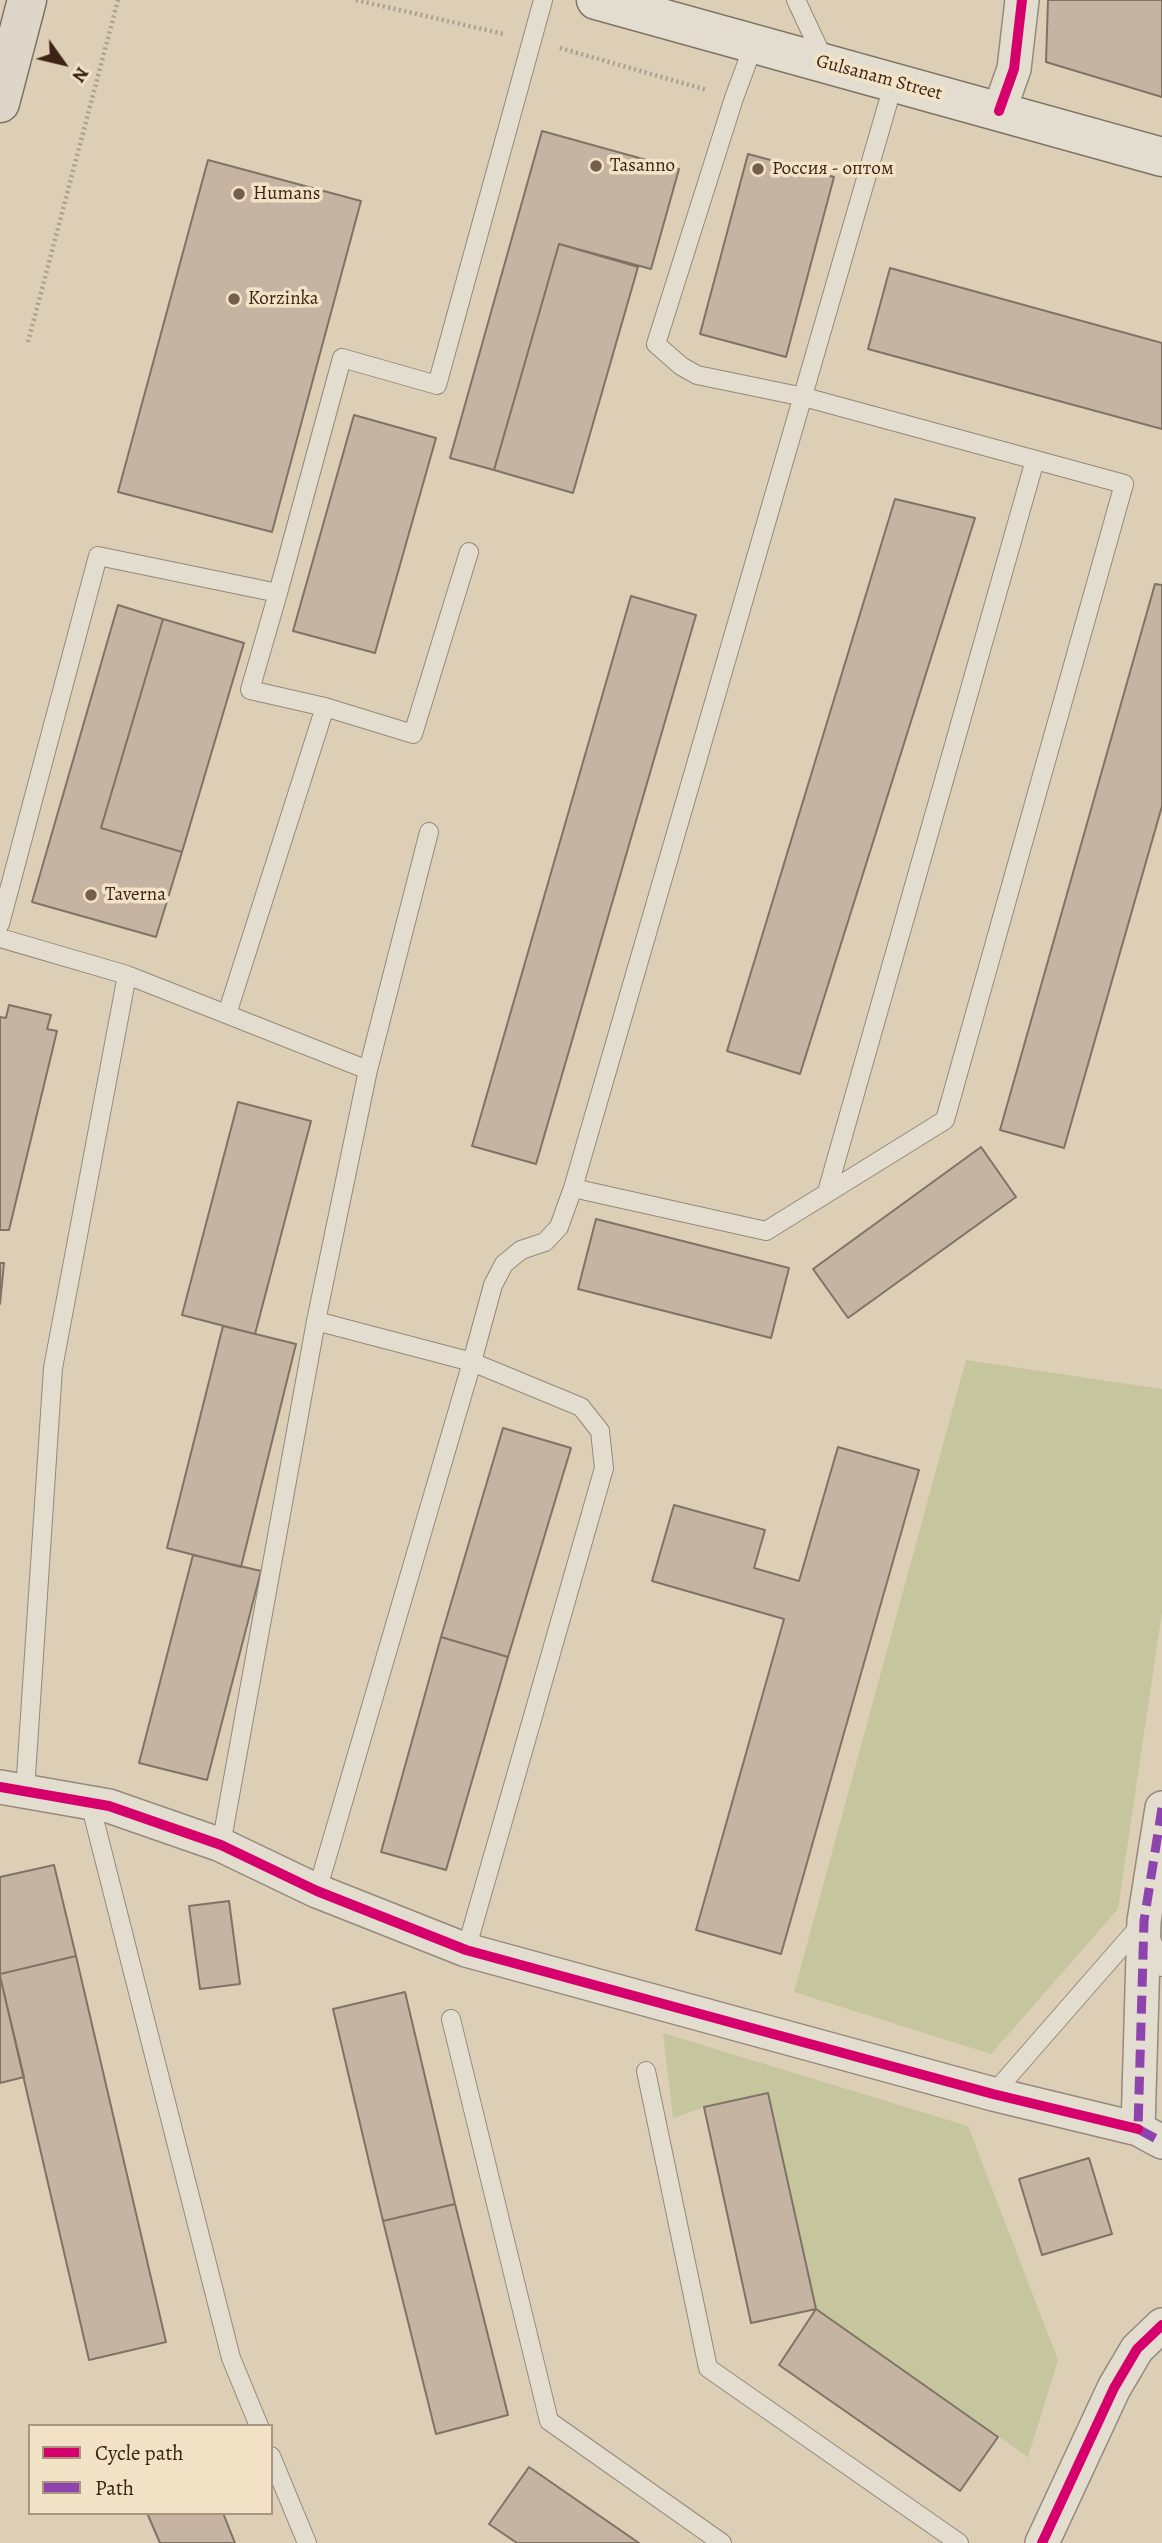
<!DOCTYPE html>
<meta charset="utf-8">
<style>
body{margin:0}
#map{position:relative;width:1162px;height:2543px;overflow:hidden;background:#ddcfb6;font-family:Alegreya,serif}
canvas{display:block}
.legend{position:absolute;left:28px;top:2424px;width:245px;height:91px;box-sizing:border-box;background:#f3e3c6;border:2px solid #aa9680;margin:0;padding:9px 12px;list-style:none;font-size:21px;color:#3c2316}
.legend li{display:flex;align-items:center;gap:14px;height:35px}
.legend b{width:35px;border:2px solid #aa9680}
.north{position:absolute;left:28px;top:28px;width:70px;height:70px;-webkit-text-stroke:5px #f3e3c6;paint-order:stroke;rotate:124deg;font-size:19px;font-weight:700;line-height:28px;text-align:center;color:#3c2316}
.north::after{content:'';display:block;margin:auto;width:24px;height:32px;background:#3c2316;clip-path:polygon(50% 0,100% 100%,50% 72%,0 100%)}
</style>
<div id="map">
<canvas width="1162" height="2543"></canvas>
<ul class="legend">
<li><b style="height:9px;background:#d6006c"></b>Cycle path</li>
<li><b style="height:9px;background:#8e44ad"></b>Path</li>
</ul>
<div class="north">N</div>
</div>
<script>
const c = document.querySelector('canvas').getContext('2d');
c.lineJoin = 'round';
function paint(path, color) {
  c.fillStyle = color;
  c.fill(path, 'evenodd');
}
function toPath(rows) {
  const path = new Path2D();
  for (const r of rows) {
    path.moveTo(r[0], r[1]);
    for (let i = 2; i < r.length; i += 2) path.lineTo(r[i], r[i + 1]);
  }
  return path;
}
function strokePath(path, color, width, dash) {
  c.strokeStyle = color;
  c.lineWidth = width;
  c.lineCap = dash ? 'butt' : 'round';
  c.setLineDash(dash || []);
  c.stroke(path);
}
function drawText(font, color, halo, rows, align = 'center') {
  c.font = font + ' Alegreya,serif';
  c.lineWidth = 7;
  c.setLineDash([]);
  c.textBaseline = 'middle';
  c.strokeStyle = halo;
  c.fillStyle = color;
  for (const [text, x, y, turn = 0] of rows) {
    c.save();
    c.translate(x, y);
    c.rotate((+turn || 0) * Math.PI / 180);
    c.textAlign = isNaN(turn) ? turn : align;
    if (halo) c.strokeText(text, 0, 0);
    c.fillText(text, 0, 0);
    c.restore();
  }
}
paint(toPath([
 [966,1360,1162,1389,1162,1612,1118,1909,991,2054,794,1992],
 [663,2033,968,2126,1058,2360,1028,2457,816,2309,768,2093,704,2107,673,2118]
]), '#c5c69e');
const building = toPath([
 [1048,0,1162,0,1162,97,1046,62,1048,0],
 [542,131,679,169,651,269,559,244,494,470,450,458,542,131],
 [748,154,834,177,786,357,700,334,748,154],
 [208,160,361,201,272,532,118,492,208,160],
 [559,244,638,267,573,493,494,470,559,244],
 [890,268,1162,343,1162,429,868,349,890,268],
 [354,415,436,438,375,653,293,631,354,415],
 [895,499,975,518,800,1074,727,1051,895,499],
 [1155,584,1162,585,1162,806,1064,1148,1000,1130,1155,584],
 [631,596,696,615,536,1164,472,1146,631,596],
 [118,605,163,619,101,828,182,852,156,937,32,902,118,605],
 [163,619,244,643,182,852,101,828,163,619],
 [9,1005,51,1015,47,1029,57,1031,9,1230,0,1230,0,1017,6,1018,9,1005],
 [238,1102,311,1121,255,1334,182,1315,238,1102],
 [981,1147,1016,1197,848,1318,813,1269,981,1147],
 [596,1219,789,1268,771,1338,578,1289,596,1219],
 [0,1263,4,1263,0,1304,0,1263],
 [223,1326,296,1344,241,1567,167,1548,223,1326],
 [503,1428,571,1448,508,1657,441,1637,503,1428],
 [838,1447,919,1470,781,1954,696,1930,784,1619,652,1581,674,1505,765,1530,754,1568,799,1581,838,1447],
 [193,1555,261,1571,207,1780,139,1763,193,1555],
 [441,1637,508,1657,446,1870,381,1852,441,1637],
 [54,1865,76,1956,0,1974,0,1877,54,1865],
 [229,1901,240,1984,200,1989,189,1906,229,1901],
 [76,1956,166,2342,89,2360,0,1976,0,1974,76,1956],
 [0,1976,24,2077,0,2083,0,1976],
 [405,1992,455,2204,383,2221,333,2009,405,1992],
 [768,2093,816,2309,751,2323,704,2107,768,2093],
 [1089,2158,1112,2234,1042,2255,1019,2179,1089,2158],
 [455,2204,508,2415,436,2434,383,2221,455,2204],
 [816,2309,998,2437,960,2491,779,2365,816,2309],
 [529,2467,639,2543,517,2543,489,2524,529,2467],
 [147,2513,223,2513,235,2543,160,2543,147,2513]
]);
paint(building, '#c6b4a3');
strokePath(building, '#7e7365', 2);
const service = toPath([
 [796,0,824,60],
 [278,593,250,690,325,707],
 [0,924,98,556,278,593,342,358,437,385,543,0],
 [0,938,127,975,53,1368,25,1791],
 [127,975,368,1070],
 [227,1014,325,707,413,734,469,552],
 [573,1188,766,1231,945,1120,1124,484,804,397,697,375,681,366,656,344,734,98,754,44],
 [827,1192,1035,460],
 [316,1321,472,1362,493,1285,504,1264,521,1250,545,1242,559,1227,573,1188,894,82],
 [90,1803,231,2358,259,2426],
 [221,1845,316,1321,368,1070,429,832],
 [317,1891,472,1362,581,1407,600,1431,604,1468,466,1950],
 [451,2019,549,2421,722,2543],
 [646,2071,708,2368,959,2543],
 [993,2094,1144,1921,1162,1967],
 [271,2456,307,2543]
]);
const minor = toPath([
 [999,111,1014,69,1022,0],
 [0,1787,109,1806,221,1845,317,1891,466,1950,993,2094,1138,2129],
 [1162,1808,1144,1921,1138,2129,1162,2142],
 [1042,2543,1114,2388,1137,2349,1162,2325]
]);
const secondary = toPath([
 [596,0,1162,157]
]);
const primary = toPath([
 [0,103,27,0]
]);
strokePath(service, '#94897a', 20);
strokePath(minor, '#94897a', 36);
strokePath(secondary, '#7e7365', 41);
strokePath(primary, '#7e7365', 41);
strokePath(toPath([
 [356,0,504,34],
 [560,48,707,90],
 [28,342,118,0]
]), '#a69e94', 4.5, [2, 3.5]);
strokePath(service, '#e3ddd0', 18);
strokePath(minor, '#e3ddd0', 33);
strokePath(secondary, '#e3ddd0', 38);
strokePath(primary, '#ded7c9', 38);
strokePath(toPath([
 [1162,1808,1144,1921,1138,2129,1162,2142]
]), '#8e44ad', 9, [18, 9]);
strokePath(toPath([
 [999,111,1014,69,1022,0],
 [0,1787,109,1806,221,1845,317,1891,466,1950,993,2094,1138,2129],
 [1042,2543,1114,2388,1137,2349,1162,2325]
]), '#d6006c', 10);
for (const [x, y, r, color] of [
 [596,166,7,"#745f4e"],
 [758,169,7,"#745f4e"],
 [239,194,7,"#745f4e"],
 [234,299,7,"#745f4e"],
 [91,895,7,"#745f4e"]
]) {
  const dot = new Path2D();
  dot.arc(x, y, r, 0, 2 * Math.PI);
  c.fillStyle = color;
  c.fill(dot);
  strokePath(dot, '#f3e3c6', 2.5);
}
drawText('19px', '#3c2316', '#f3e3c6', [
 ["Gulsanam Street",879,78,15]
]);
drawText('19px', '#3c2316', '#f3e3c6', [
 ["Tasanno",610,166],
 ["Россия - оптом",772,169],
 ["Humans",253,194],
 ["Korzinka",248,299],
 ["Taverna",105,895]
], 'left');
</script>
